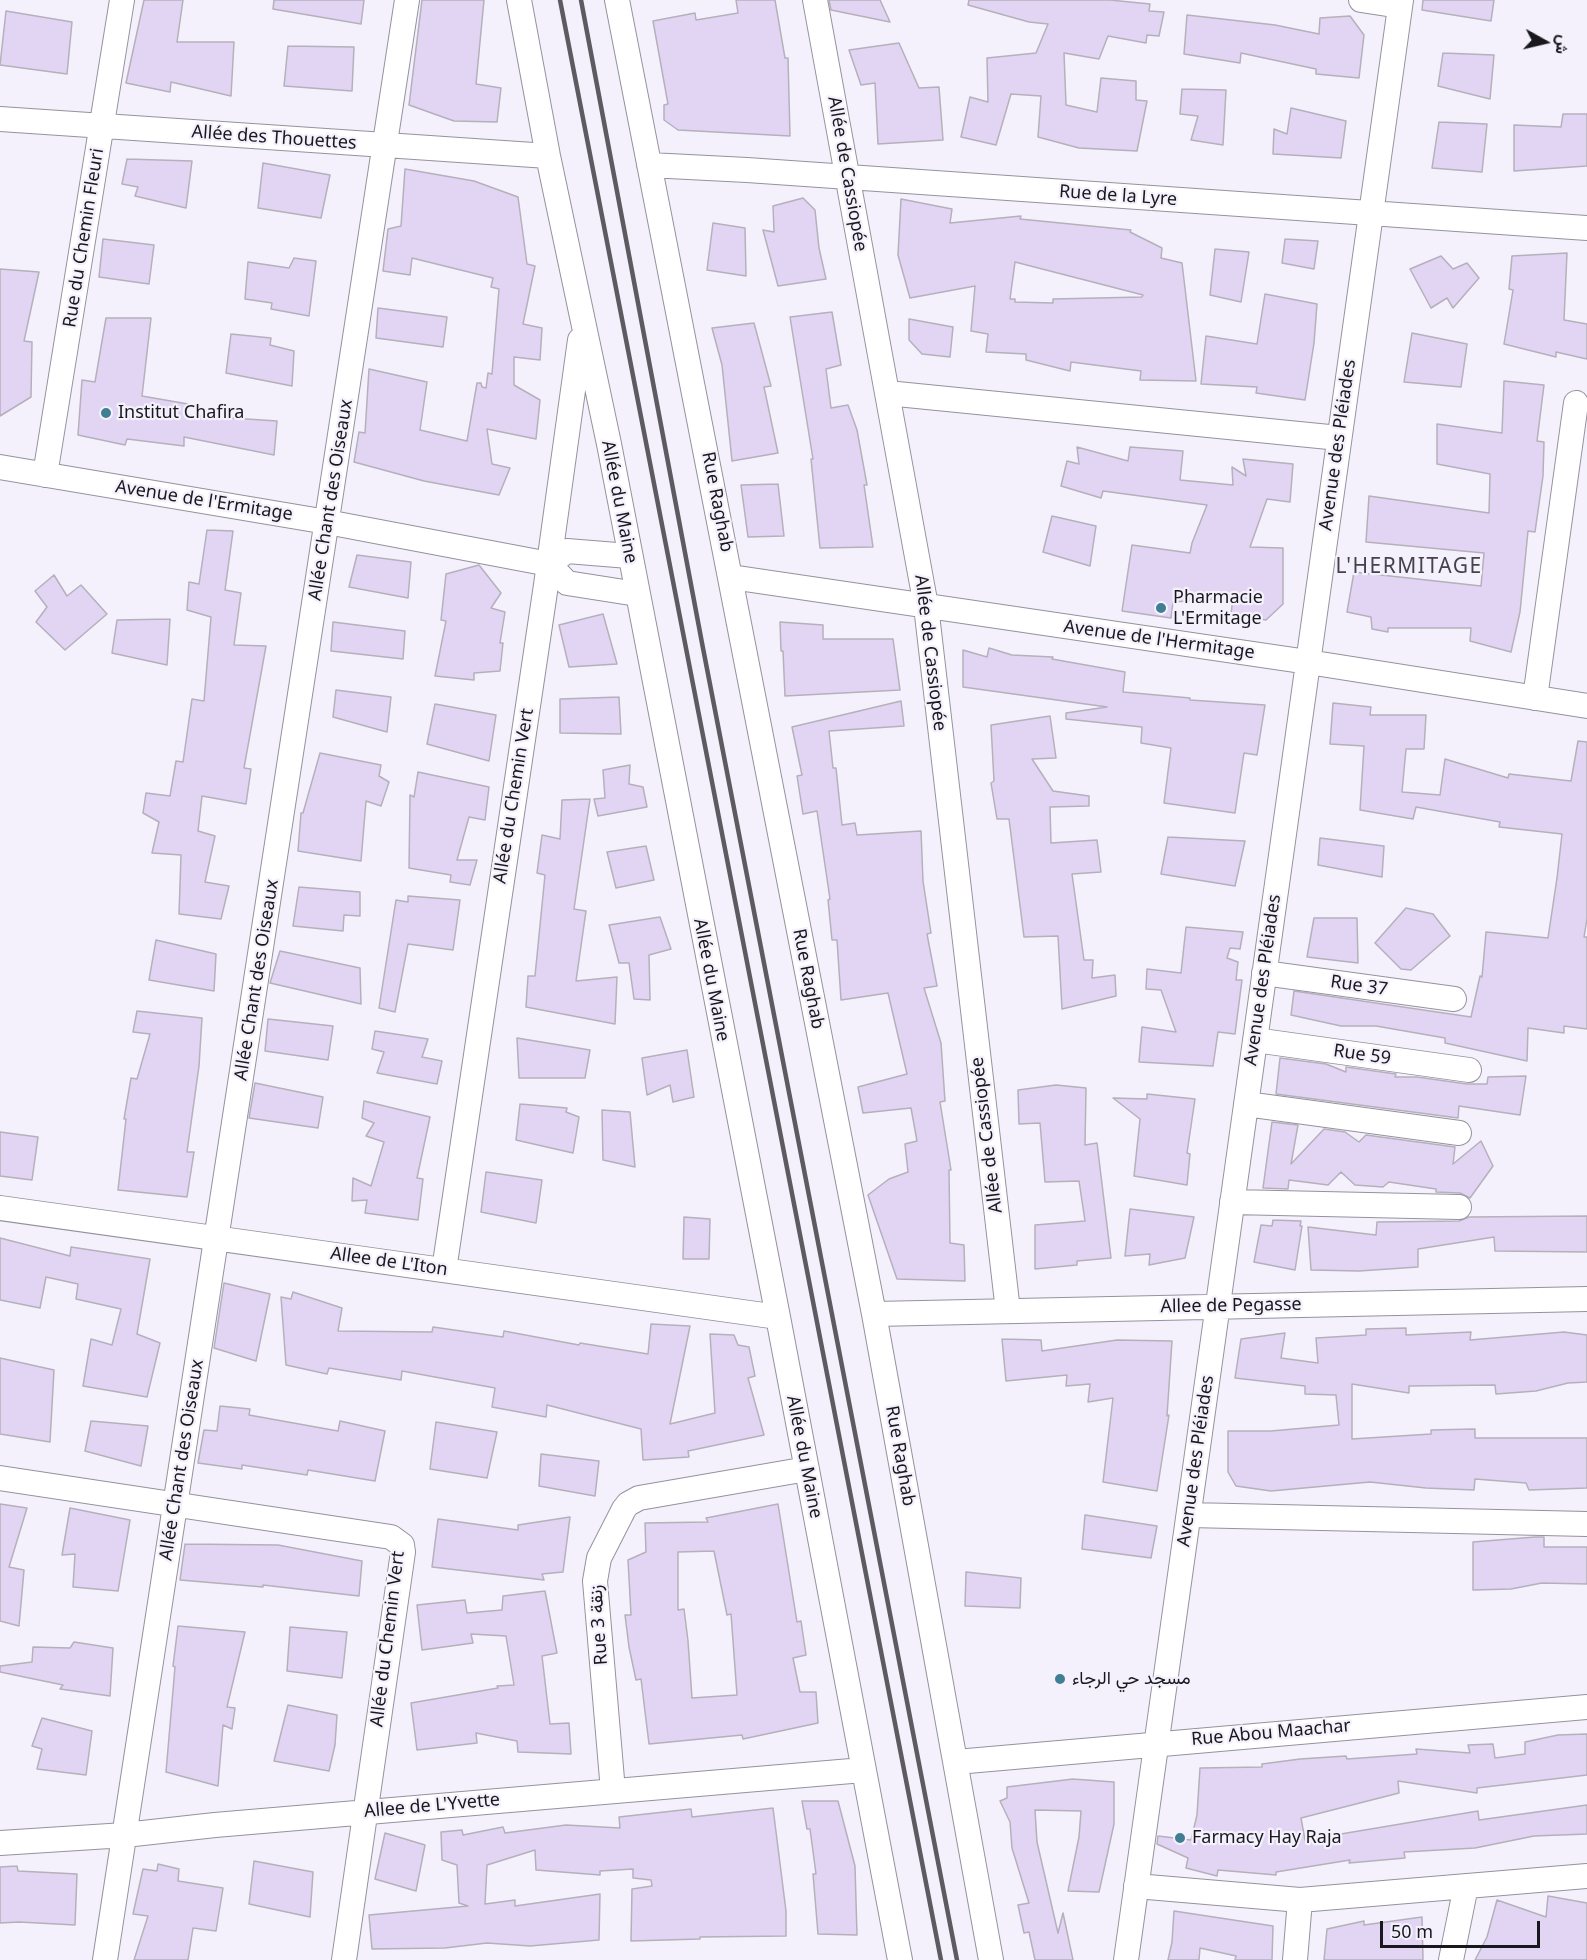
<!DOCTYPE html>
<meta charset="utf-8">
<style>
body{margin:0}
#map{position:relative;width:1587px;height:1960px;overflow:hidden;background:#f4f1fd;font-family:"Noto Sans",Vazirmatn,sans-serif}
canvas{display:block}
.north{position:absolute;left:1515px;top:12px;width:60px;height:60px;-webkit-text-stroke:4px #f4f1fd;paint-order:stroke;rotate:98deg;font-size:16px;font-weight:700;line-height:24px;text-align:center;color:#19181c}
.north::after{content:'';display:block;margin:auto;width:21px;height:27px;background:#19181c;clip-path:polygon(50% 0,100% 100%,50% 72%,0 100%)}
.scale{position:absolute;left:1380px;top:1921px;width:160px;height:27px;box-sizing:border-box;border:3px solid #19181c;border-top:0;padding-left:8px;font-size:18px;line-height:21px;white-space:nowrap;color:#19181c;-webkit-text-stroke:4px #f4f1fd;paint-order:stroke}
</style>
<div id="map">
<canvas width="1587" height="1960"></canvas>
<div class="north">ش</div>
<div class="scale">50 m</div>
</div>
<script>
const c = document.querySelector('canvas').getContext('2d');
c.lineJoin = 'round';
function paint(path, color) {
  c.fillStyle = color;
  c.fill(path, 'evenodd');
}
function toPath(rows) {
  const path = new Path2D();
  for (const r of rows) {
    path.moveTo(r[0], r[1]);
    for (let i = 2; i < r.length; i += 2) path.lineTo(r[i], r[i + 1]);
  }
  return path;
}
function strokePath(path, color, width, dash) {
  c.strokeStyle = color;
  c.lineWidth = width;
  c.lineCap = dash ? 'butt' : 'round';
  c.setLineDash(dash || []);
  c.stroke(path);
}
function drawText(font, color, halo, rows, align = 'center') {
  c.font = font + ' "Noto Sans",Vazirmatn,sans-serif';
  c.lineWidth = 4.5;
  c.setLineDash([]);
  c.textBaseline = 'middle';
  c.strokeStyle = halo;
  c.fillStyle = color;
  for (const [text, x, y, turn = 0] of rows) {
    c.save();
    c.translate(x, y);
    c.rotate((+turn || 0) * Math.PI / 180);
    c.textAlign = isNaN(turn) ? turn : align;
    if (halo) c.strokeText(text, 0, 0);
    c.fillText(text, 0, 0);
    c.restore();
  }
}
const building = toPath([
 [144,0,183,0,177,42,234,42,231,96,171,82,170,92,126,83,144,0],
 [274,0,364,0,361,24,273,9,274,0],
 [422,0,484,0,476,84,501,88,497,122,454,121,409,105,422,0],
 [736,0,775,0,785,58,788,58,790,136,678,130,664,120,664,105,668,104,653,21,695,13,696,20,738,13,736,0],
 [829,0,880,0,890,22,831,10,829,0],
 [969,0,1110,0,1150,4,1149,11,1164,12,1159,36,1147,35,1146,43,1108,36,1099,59,1064,53,1066,105,1097,112,1101,78,1136,81,1136,100,1147,101,1137,151,1079,148,1038,137,1041,96,1011,94,996,145,961,137,970,97,988,102,987,58,1036,53,1048,24,1029,22,968,5,969,0],
 [1423,0,1494,0,1491,21,1422,10,1423,0],
 [6,11,72,22,67,74,0,65,6,11],
 [1187,15,1275,25,1319,34,1320,18,1350,16,1364,35,1359,78,1316,74,1316,69,1241,53,1240,63,1184,54,1187,15],
 [899,43,919,88,939,87,943,140,878,144,875,83,861,85,849,50,899,43],
 [288,46,354,47,352,91,284,86,288,46],
 [1443,53,1494,55,1490,99,1438,86,1443,53],
 [1182,89,1226,90,1223,145,1191,140,1198,116,1180,114,1182,89],
 [1291,108,1346,121,1341,158,1273,154,1274,129,1287,134,1291,108],
 [1563,114,1587,114,1587,166,1514,171,1514,125,1561,127,1563,114],
 [1439,122,1487,124,1482,172,1432,168,1439,122],
 [127,159,192,161,186,208,135,196,138,187,122,184,127,159],
 [263,163,330,175,321,218,258,208,263,163],
 [405,169,474,181,518,197,527,264,535,266,523,324,542,328,540,360,514,357,514,385,540,400,536,439,487,429,492,464,510,468,499,495,424,481,354,462,359,432,365,433,369,369,427,382,420,430,467,441,477,383,481,383,482,387,486,388,488,373,492,374,499,289,491,287,493,278,412,258,410,275,383,271,388,229,401,226,405,169],
 [803,198,815,210,819,248,826,279,778,286,763,230,774,232,773,206,803,198],
 [901,199,952,209,950,223,1021,216,1020,219,1131,230,1130,232,1162,248,1161,258,1182,263,1196,381,1140,380,1141,371,1071,362,1070,371,1026,360,1026,354,986,352,988,334,971,331,975,286,910,298,898,255,901,199],
 [1015,262,1143,295,1142,297,1053,299,1053,303,1015,302,1015,299,1010,299,1015,262],
 [713,223,745,228,746,276,707,270,713,223],
 [103,239,154,245,149,284,99,277,103,239],
 [1285,239,1318,241,1314,269,1282,263,1285,239],
 [1215,249,1249,252,1241,302,1210,295,1215,249],
 [1567,253,1564,320,1587,324,1587,359,1556,352,1556,357,1504,344,1513,290,1509,289,1512,256,1567,253],
 [1441,256,1453,269,1467,263,1479,278,1453,308,1447,298,1431,308,1410,269,1441,256],
 [294,258,316,261,309,316,271,309,272,303,245,299,248,262,289,268,294,258],
 [0,269,39,272,24,341,32,342,31,397,0,416,0,269],
 [1265,294,1317,304,1314,343,1305,400,1256,393,1257,387,1201,384,1206,336,1257,344,1265,294],
 [378,308,447,317,443,347,376,338,378,308],
 [832,312,841,365,826,369,831,408,848,405,857,430,867,485,864,485,873,547,820,548,811,459,813,459,790,317,832,312],
 [106,318,151,318,142,396,188,404,187,415,277,421,274,455,184,437,184,446,127,439,125,445,78,435,82,380,95,382,106,318],
 [909,319,953,327,950,357,922,354,909,340,909,319],
 [754,323,771,386,764,387,778,453,732,461,722,365,712,328,754,323],
 [1412,333,1467,344,1461,387,1404,382,1412,333],
 [231,334,271,338,270,345,294,351,292,386,226,373,231,334],
 [1504,381,1544,385,1537,441,1544,442,1543,476,1535,532,1528,531,1520,612,1511,652,1470,641,1471,628,1388,628,1388,632,1372,629,1371,617,1347,612,1354,572,1481,586,1484,553,1366,542,1369,496,1489,513,1490,474,1437,464,1437,424,1502,433,1504,381],
 [1077,447,1128,461,1130,447,1183,451,1180,480,1233,485,1232,467,1246,476,1243,459,1293,464,1290,502,1267,499,1250,547,1283,548,1283,604,1266,620,1231,614,1233,598,1173,602,1171,618,1122,611,1132,545,1190,553,1192,543,1207,505,1103,491,1101,498,1061,486,1067,461,1079,464,1077,447],
 [778,484,784,536,748,537,741,485,778,484],
 [1052,516,1096,526,1090,566,1043,552,1052,516],
 [207,530,233,531,225,590,241,593,234,645,266,646,244,768,251,769,246,804,202,796,198,831,215,836,205,882,229,886,221,919,179,914,181,855,152,853,159,822,143,813,146,793,170,796,176,761,183,762,192,699,204,701,211,617,187,610,189,582,199,584,207,530],
 [357,555,411,562,408,598,349,587,357,555],
 [479,565,501,593,491,608,505,612,500,643,503,643,500,671,474,673,474,680,435,676,446,621,441,620,446,574,479,565],
 [54,575,67,596,81,585,107,614,65,650,36,622,47,607,35,591,54,575],
 [603,614,617,664,569,667,559,625,603,614],
 [170,619,167,665,112,653,117,620,170,619],
 [333,622,405,631,403,659,331,651,333,622],
 [780,622,823,625,823,639,893,639,900,690,785,696,783,651,781,651,780,622],
 [989,648,1012,655,1053,657,1052,659,1125,672,1123,692,1190,698,1190,700,1265,705,1257,755,1244,753,1235,813,1164,803,1171,748,1141,743,1142,727,1066,719,1066,713,1107,707,963,687,963,650,987,657,989,648],
 [336,690,391,697,387,732,333,717,336,690],
 [619,697,621,734,560,733,560,699,619,697],
 [901,701,904,726,829,731,833,768,836,768,842,825,855,823,857,835,921,831,923,881,931,933,927,934,937,986,924,988,941,1043,945,1101,940,1102,951,1170,949,1170,950,1243,964,1245,965,1281,897,1279,868,1195,889,1179,908,1172,905,1144,917,1141,911,1108,863,1113,858,1087,907,1074,888,993,841,1000,837,940,832,940,828,900,830,899,817,811,803,814,797,776,802,775,792,727,901,701],
 [1333,703,1371,707,1370,715,1426,715,1424,749,1406,749,1402,792,1440,795,1445,759,1508,778,1509,774,1571,781,1578,741,1587,742,1587,919,1584,937,1587,937,1587,1029,1564,1026,1564,1033,1528,1028,1527,1061,1445,1043,1445,1038,1376,1026,1341,1026,1291,1015,1294,991,1471,1017,1480,976,1482,977,1486,932,1548,938,1557,878,1562,834,1499,827,1500,822,1416,807,1413,819,1360,810,1364,746,1330,744,1333,703],
 [435,704,496,715,489,761,427,744,435,704],
 [1050,716,1056,758,1032,759,1053,791,1089,796,1089,806,1050,807,1051,843,1097,840,1101,872,1072,874,1084,960,1093,960,1092,978,1115,975,1116,996,1062,1009,1058,936,1024,937,1009,819,997,819,991,783,994,781,991,725,1050,716],
 [320,753,381,765,379,776,389,782,381,806,366,801,361,861,298,851,301,813,303,813,320,753],
 [630,765,629,784,643,787,647,807,598,816,594,799,605,798,603,770,630,765],
 [418,772,489,787,485,820,469,817,457,860,477,860,470,885,450,882,451,875,409,868,410,795,414,797,418,772],
 [590,799,574,909,586,911,576,981,617,977,615,1024,526,1007,528,976,535,976,545,875,537,873,542,835,560,839,562,800,590,799],
 [1168,837,1245,841,1235,886,1161,874,1168,837],
 [1320,838,1384,846,1382,877,1318,865,1320,838],
 [646,846,654,880,616,888,607,852,646,846],
 [299,887,360,892,360,916,344,915,343,931,293,926,299,887],
 [408,896,460,900,453,950,408,944,395,1012,379,1008,396,900,408,902,408,896],
 [1406,908,1433,914,1450,936,1411,970,1401,969,1375,943,1406,908],
 [660,917,671,949,649,955,650,1000,634,999,629,963,619,963,609,925,660,917],
 [1314,918,1357,918,1358,963,1307,957,1314,918],
 [1186,927,1243,932,1240,949,1230,948,1227,958,1238,962,1236,980,1242,980,1235,1034,1218,1032,1213,1066,1139,1062,1142,1027,1176,1032,1161,990,1146,989,1147,969,1181,973,1186,927],
 [156,940,216,954,214,991,149,980,156,940],
 [280,951,360,968,361,1004,270,983,280,951],
 [137,1011,202,1018,199,1066,187,1152,194,1152,187,1197,118,1190,126,1119,124,1119,131,1078,137,1079,150,1034,133,1032,137,1011],
 [268,1019,333,1026,328,1060,265,1051,268,1019],
 [375,1031,428,1039,422,1057,442,1061,437,1084,377,1073,384,1052,372,1049,375,1031],
 [517,1038,590,1050,585,1078,519,1078,517,1038],
 [687,1050,694,1097,673,1102,670,1085,647,1095,642,1058,687,1050],
 [1280,1058,1326,1064,1346,1072,1346,1067,1396,1074,1395,1077,1417,1077,1467,1084,1487,1084,1488,1077,1526,1076,1520,1115,1459,1106,1458,1118,1276,1094,1280,1058],
 [255,1083,323,1097,318,1128,249,1118,255,1083],
 [1056,1085,1086,1088,1085,1145,1097,1143,1111,1258,1077,1261,1077,1265,1035,1269,1035,1225,1085,1221,1079,1181,1045,1182,1040,1123,1019,1124,1018,1090,1056,1085],
 [1147,1094,1195,1099,1187,1153,1190,1154,1187,1185,1134,1176,1140,1119,1113,1098,1147,1099,1147,1094],
 [364,1101,430,1117,417,1178,423,1179,418,1220,365,1213,367,1200,352,1201,353,1178,371,1186,384,1142,366,1136,374,1123,362,1118,364,1101],
 [520,1104,567,1108,566,1112,579,1117,573,1153,516,1140,520,1104],
 [602,1110,630,1112,635,1167,603,1160,602,1110],
 [1272,1122,1298,1125,1291,1164,1324,1129,1345,1132,1359,1142,1366,1135,1455,1147,1453,1164,1481,1141,1493,1166,1470,1198,1460,1193,1436,1192,1436,1189,1389,1182,1383,1187,1355,1185,1341,1172,1328,1185,1289,1180,1288,1189,1263,1188,1272,1122],
 [0,1132,38,1137,32,1180,0,1176,0,1132],
 [486,1172,542,1180,536,1223,481,1212,486,1172],
 [1130,1209,1194,1217,1185,1258,1149,1265,1150,1254,1125,1256,1130,1209],
 [1587,1216,1587,1252,1495,1251,1494,1237,1418,1249,1418,1267,1359,1271,1311,1270,1308,1227,1376,1235,1377,1222,1459,1221,1469,1217,1587,1216],
 [684,1217,710,1219,709,1259,683,1259,684,1217],
 [1273,1220,1301,1221,1300,1226,1302,1226,1295,1270,1254,1262,1261,1225,1272,1226,1273,1220],
 [0,1238,70,1256,71,1247,150,1259,137,1334,160,1343,147,1397,83,1386,91,1339,112,1345,121,1309,76,1299,78,1284,46,1277,40,1308,0,1300,0,1238],
 [224,1283,270,1294,256,1361,214,1348,224,1283],
 [293,1292,342,1308,338,1331,432,1332,433,1327,503,1337,504,1331,579,1345,580,1343,648,1354,651,1324,690,1326,670,1424,715,1413,710,1334,734,1335,738,1345,749,1347,755,1376,748,1378,764,1435,688,1451,689,1457,643,1460,641,1429,547,1405,546,1417,492,1407,495,1388,402,1371,401,1380,329,1368,327,1374,286,1365,281,1297,291,1299,293,1292],
 [1406,1328,1406,1335,1471,1332,1470,1340,1564,1332,1587,1335,1587,1382,1568,1383,1536,1391,1496,1394,1495,1385,1409,1386,1409,1393,1352,1384,1352,1439,1431,1434,1431,1430,1475,1429,1475,1438,1587,1438,1587,1488,1529,1490,1526,1483,1475,1479,1474,1490,1426,1488,1370,1482,1271,1491,1236,1486,1228,1472,1228,1431,1271,1431,1339,1425,1336,1395,1305,1394,1305,1386,1235,1378,1241,1339,1285,1333,1281,1358,1318,1363,1316,1338,1366,1335,1366,1329,1406,1328],
 [1002,1339,1041,1340,1042,1351,1117,1340,1172,1341,1167,1416,1169,1415,1157,1491,1103,1482,1113,1398,1088,1402,1090,1384,1066,1386,1067,1375,1006,1381,1002,1339],
 [0,1358,54,1370,50,1442,0,1434,0,1358],
 [220,1406,250,1409,249,1415,338,1431,340,1421,385,1431,375,1481,308,1470,307,1475,242,1465,242,1469,198,1463,204,1430,217,1431,220,1406],
 [91,1421,148,1426,141,1466,85,1451,91,1421],
 [436,1422,497,1432,487,1478,430,1469,436,1422],
 [541,1454,599,1461,595,1496,539,1486,541,1454],
 [0,1504,27,1508,9,1567,24,1570,19,1626,0,1621,0,1504],
 [778,1504,797,1622,801,1621,806,1655,793,1658,800,1692,816,1692,818,1723,743,1739,742,1735,649,1744,641,1679,636,1680,629,1647,625,1615,631,1615,628,1560,646,1552,645,1523,708,1522,706,1518,778,1504],
 [714,1551,727,1615,731,1614,737,1695,692,1698,688,1641,684,1609,678,1610,678,1552,714,1551],
 [70,1508,130,1520,118,1591,73,1587,75,1554,62,1555,70,1508],
 [1085,1515,1157,1526,1151,1558,1082,1549,1085,1515],
 [570,1517,563,1572,542,1574,544,1580,432,1567,438,1519,518,1530,518,1525,570,1517],
 [1535,1537,1544,1537,1544,1547,1587,1547,1587,1584,1542,1583,1511,1589,1473,1590,1473,1542,1535,1537],
 [185,1544,278,1545,362,1561,359,1596,263,1585,263,1587,180,1580,185,1544],
 [966,1572,1021,1578,1020,1608,965,1606,966,1572],
 [545,1591,557,1653,542,1656,550,1724,569,1723,571,1754,518,1752,517,1741,476,1733,477,1743,417,1750,411,1703,498,1688,497,1686,514,1685,506,1636,471,1634,473,1643,422,1650,417,1605,465,1600,467,1613,502,1610,503,1596,545,1591],
 [178,1626,245,1632,227,1707,235,1708,232,1729,223,1725,218,1786,166,1772,175,1667,173,1666,178,1626],
 [290,1627,347,1632,342,1678,287,1671,290,1627],
 [74,1642,113,1648,110,1696,60,1689,63,1685,0,1672,0,1666,32,1662,33,1647,70,1648,74,1642],
 [288,1705,337,1715,335,1745,329,1771,274,1761,288,1705],
 [42,1718,92,1731,86,1775,37,1769,42,1749,32,1746,42,1718],
 [1587,1734,1587,1775,1477,1788,1477,1793,1398,1781,1399,1793,1301,1818,1305,1840,1478,1811,1479,1820,1587,1805,1587,1834,1534,1836,1475,1848,1404,1852,1405,1858,1349,1863,1350,1860,1276,1872,1276,1875,1218,1870,1217,1876,1186,1868,1188,1858,1157,1844,1158,1836,1191,1840,1197,1815,1200,1768,1262,1767,1262,1764,1300,1759,1346,1756,1347,1759,1417,1754,1416,1749,1470,1753,1468,1745,1493,1744,1495,1758,1525,1754,1525,1742,1558,1735,1587,1734],
 [1073,1779,1114,1782,1114,1824,1099,1892,1068,1891,1079,1837,1081,1811,1035,1810,1037,1842,1058,1933,1063,1913,1073,1960,1035,1960,1029,1932,1024,1933,1018,1905,1029,1903,1012,1848,1010,1822,1000,1801,1007,1798,1007,1787,1073,1779],
 [802,1801,838,1801,855,1866,857,1935,818,1934,813,1874,816,1874,810,1829,807,1829,802,1801],
 [773,1808,786,1911,786,1936,700,1937,700,1939,631,1941,632,1889,652,1886,651,1880,633,1878,633,1869,600,1871,600,1875,536,1870,535,1850,487,1865,485,1904,515,1900,515,1906,600,1894,599,1940,530,1946,487,1943,445,1948,372,1949,369,1915,468,1906,459,1903,457,1865,442,1860,441,1832,462,1830,463,1835,503,1827,505,1833,566,1825,620,1828,619,1817,691,1809,692,1817,773,1808],
 [385,1833,425,1845,416,1891,375,1879,385,1833],
 [254,1861,313,1872,310,1917,249,1904,254,1861],
 [158,1864,179,1869,178,1881,223,1888,216,1931,193,1928,188,1960,134,1960,148,1916,133,1914,143,1869,157,1871,158,1864],
 [17,1866,18,1871,77,1874,75,1925,19,1922,0,1923,0,1867,17,1866],
 [1548,1896,1587,1903,1587,1960,1475,1960,1487,1937,1497,1900,1546,1917,1548,1896],
 [1174,1911,1273,1926,1272,1960,1235,1960,1236,1956,1200,1948,1199,1960,1168,1960,1172,1942,1174,1911],
 [1422,1917,1423,1960,1324,1960,1327,1929,1364,1921,1364,1925,1422,1917]
]);
paint(building, '#e2d5f4');
strokePath(building, '#b5b0bb', 1.5);
const minor = toPath([
 [519,0,548,156,609,444,778,1317,900,1960],
 [617,0,874,1314,991,1960],
 [815,0,926,606,1008,1311],
 [1361,0,1400,6],
 [0,119,548,156],
 [649,165,747,170,1587,228],
 [887,393,1339,438],
 [0,467,327,522,549,564,567,583,637,594],
 [45,475,122,0],
 [549,564,567,551,629,556],
 [731,577,1308,662,1587,706],
 [1535,698,1576,403],
 [1264,973,1454,999],
 [1255,1040,1469,1070],
 [1246,1104,1459,1133],
 [1232,1202,1459,1207],
 [0,1208,778,1317],
 [444,1270,546,585,580,340],
 [874,1314,1587,1299],
 [0,1478,391,1537,402,1545,403,1552,344,1960],
 [1189,1515,1587,1524],
 [956,1762,1587,1707],
 [613,1791,595,1581,599,1558,624,1509,628,1504,639,1498,807,1469],
 [0,1843,125,1835,215,1825,863,1770],
 [1136,1886,1300,1900,1587,1876],
 [105,1960,407,0],
 [1126,1960,1401,0],
 [1295,1960,1300,1900],
 [1451,1960,1466,1886]
]);
strokePath(minor, '#95929d', 26);
strokePath(minor, '#fff', 24);
strokePath(toPath([
 [560,0,941,1960],
 [581,0,702,643,957,1960]
]), '#5c5b61', 4.5);
for (const [x, y, r, color] of [
 [106,413,6,"#417e94"],
 [1161,608,6,"#417e94"],
 [1060,1679,6,"#417e94"],
 [1180,1838,6,"#417e94"]
]) {
  const dot = new Path2D();
  dot.arc(x, y, r, 0, 2 * Math.PI);
  c.fillStyle = color;
  c.fill(dot);
  strokePath(dot, '#f4f1fd', 2);
}
drawText('18px', '#19181c', '#f4f1fd', [
 ["Allée des Thouettes",274,138,4],
 ["Allée de Cassiopée",847,174,80],
 ["Rue de la Lyre",1118,196,4],
 ["Rue du Chemin Fleuri",84,238,-81],
 ["Avenue des Pléiades",1338,445,-82],
 ["Allée Chant des Oiseaux",331,500,-81],
 ["Avenue de l'Ermitage",204,501,9],
 ["Allée du Maine",619,502,79],
 ["Rue Raghab",717,502,79],
 ["Avenue de l'Hermitage",1159,640,8],
 ["Allée de Cassiopée",930,653,83],
 ["Allée du Chemin Vert",514,796,-81],
 ["Rue Raghab",808,979,79],
 ["Allée Chant des Oiseaux",257,980,-81],
 ["Allée du Maine",711,980,79],
 ["Avenue des Pléiades",1263,980,-82],
 ["Rue 37",1359,986,8],
 ["Rue 59",1362,1055,8],
 ["Allée de Cassiopée",987,1135,-97],
 ["Allee de L'Iton",389,1262,8],
 ["Allee de Pegasse",1231,1306,-1],
 ["Rue Raghab",900,1456,80],
 ["Allée du Maine",804,1457,79],
 ["Allée Chant des Oiseaux",182,1460,-81],
 ["Avenue des Pléiades",1196,1461,-82],
 ["Rue 3 زنقة",599,1625,-94],
 ["Allée du Chemin Vert",388,1639,-83],
 ["Rue Abou Maachar",1271,1733,-5],
 ["Allee de L'Yvette",432,1806,-5]
]);
drawText('18px', '#19181c', '#f4f1fd', [
 ["Institut Chafira",118,413],
 ["Pharmacie",1173,598],
 ["L'Ermitage",1173,619],
 ["مسجد حي الرجاء",1072,1679],
 ["Farmacy Hay Raja",1192,1838]
], 'left');
c.letterSpacing = '1.5px';
drawText('21px', '#45424c', '#f4f1fd', [
 ["L'HERMITAGE",1409,567]
]);
c.letterSpacing = '0px';
</script>
